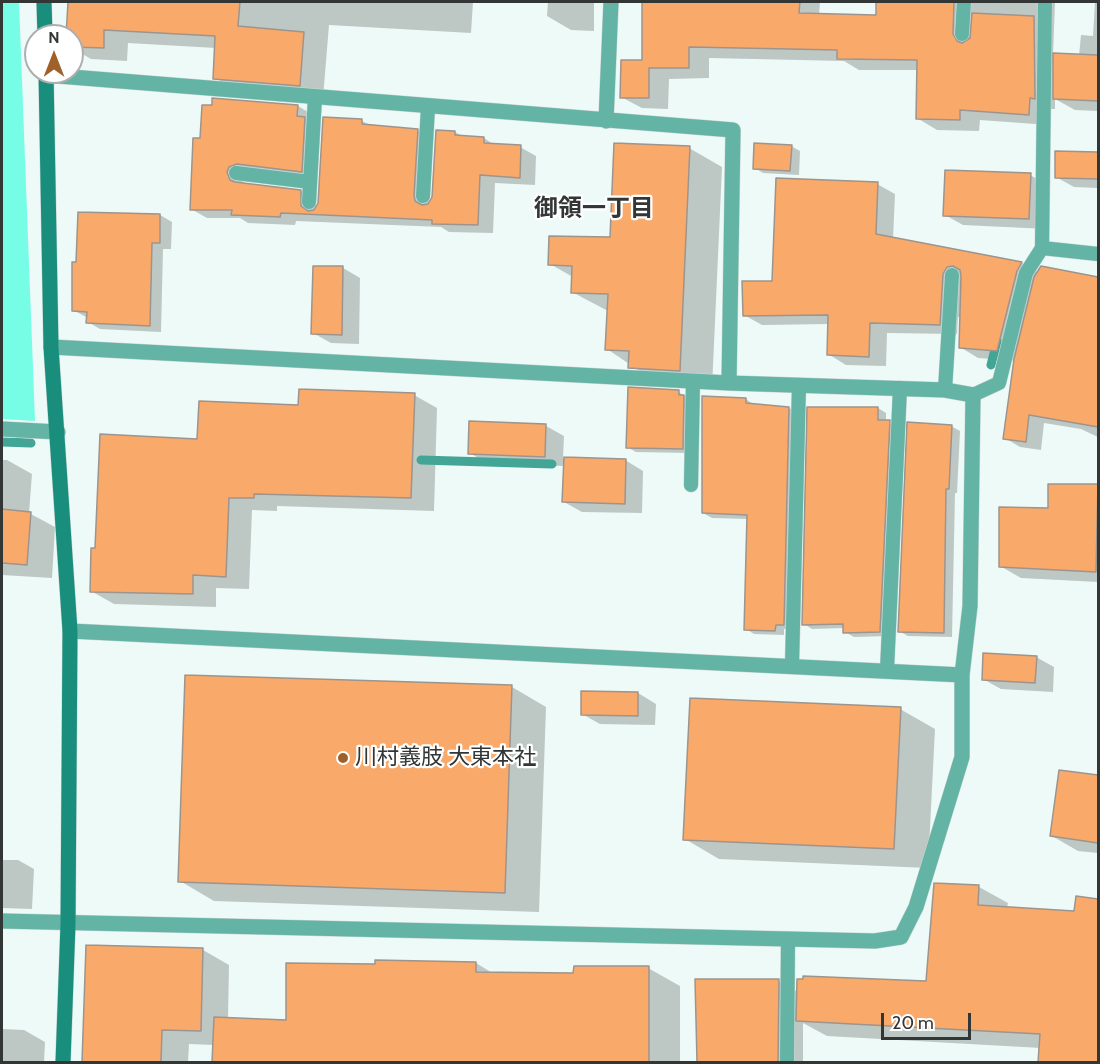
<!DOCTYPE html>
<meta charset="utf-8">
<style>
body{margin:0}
#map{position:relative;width:1100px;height:1064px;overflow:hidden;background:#edfaf7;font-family:Cabin,sans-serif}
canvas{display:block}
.frame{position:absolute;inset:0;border:3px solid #323635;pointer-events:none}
.north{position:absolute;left:24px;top:24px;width:60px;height:60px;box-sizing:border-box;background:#fff;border:2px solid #adafae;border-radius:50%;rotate:0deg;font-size:16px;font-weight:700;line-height:24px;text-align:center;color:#323635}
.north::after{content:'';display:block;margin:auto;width:21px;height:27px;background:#a0602a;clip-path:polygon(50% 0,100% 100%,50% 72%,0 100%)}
.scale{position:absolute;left:881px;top:1013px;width:90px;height:27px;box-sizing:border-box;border:3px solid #323635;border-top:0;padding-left:8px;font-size:18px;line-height:21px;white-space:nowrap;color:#323635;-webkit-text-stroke:4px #fff;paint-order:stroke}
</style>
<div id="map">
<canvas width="1100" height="1064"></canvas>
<div class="frame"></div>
<div class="north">N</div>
<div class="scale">20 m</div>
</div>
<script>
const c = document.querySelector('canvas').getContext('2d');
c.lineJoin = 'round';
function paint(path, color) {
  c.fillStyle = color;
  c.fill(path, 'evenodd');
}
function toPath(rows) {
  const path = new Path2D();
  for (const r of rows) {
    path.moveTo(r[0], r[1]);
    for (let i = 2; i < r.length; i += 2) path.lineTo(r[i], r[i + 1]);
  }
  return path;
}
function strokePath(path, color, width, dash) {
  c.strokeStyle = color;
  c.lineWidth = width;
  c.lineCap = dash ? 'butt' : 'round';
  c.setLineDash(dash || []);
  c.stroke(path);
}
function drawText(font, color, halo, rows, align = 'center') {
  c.font = font + ' Cabin,"Noto Sans JP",sans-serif';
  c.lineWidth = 4.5;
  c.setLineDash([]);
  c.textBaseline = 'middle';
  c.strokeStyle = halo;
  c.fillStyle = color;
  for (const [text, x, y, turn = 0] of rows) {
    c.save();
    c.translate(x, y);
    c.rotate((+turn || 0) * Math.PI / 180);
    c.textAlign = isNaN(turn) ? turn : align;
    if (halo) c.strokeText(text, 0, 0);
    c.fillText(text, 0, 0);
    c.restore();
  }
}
paint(toPath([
 [2,2,19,2,35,421,2,419]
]), '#77fde5');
paint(toPath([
 [69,2,473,2,471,33,329,25,323,98,238,91,215,78,216,48,128,43,127,61,91,59,72,48,72,36,68,36],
 [548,2,594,2,594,31,571,30,547,16],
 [644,2,820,2,819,15,878,17,878,2,1055,2,1053,55,1079,56,1081,35,1093,36,1095,2,1098,2,1098,111,1075,110,1055,99,1055,109,1050,109,1049,125,980,120,979,131,937,130,917,118,918,70,859,70,844,61,709,58,709,78,669,79,668,109,642,108,621,97,643,61],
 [298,106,313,115,317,180,244,176,243,184,300,191,316,200,316,209,319,203,324,119,362,121,372,126,417,130,433,139,429,204,455,132,464,137,484,138,496,146,520,147,536,156,535,185,495,183,493,233,449,232,441,227,296,221,295,225,248,223,240,218,207,218,191,209,202,140],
 [791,146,800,151,799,175,763,173,755,168],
 [689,148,722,167,712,388,662,386,607,349,608,311,572,292,573,277,550,264,611,239],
 [1057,152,1098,154,1098,188,1074,187,1056,177],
 [1030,175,1048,185,1047,229,963,225,945,215],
 [877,184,895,194,893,239,1022,263,1039,273,1042,267,1098,279,1098,437,1081,429,1044,423,1041,450,1020,447,1005,438,1009,397,1017,361,978,358,960,347,961,317,958,317,957,334,887,333,886,366,846,365,828,354,829,324,762,325,744,315,773,283],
 [160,215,172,222,171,249,163,249,161,332,100,329,88,322,88,318,73,310,78,264],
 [343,268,360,278,359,344,331,343,313,333],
 [678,392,687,397,691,453,636,452,627,447],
 [414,395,437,408,434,511,277,506,277,511,252,510,249,589,216,588,216,607,114,604,91,591,96,549,199,440,300,407],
 [746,399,754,405,789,408,798,413,792,629,784,629,784,635,754,634,746,629,748,519,712,518,703,513],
 [878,408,886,413,886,422,898,427,888,636,854,637,845,632,845,628,812,629,804,624],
 [546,426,564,436,563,458,625,460,643,471,642,513,582,512,564,502,565,466,488,464,470,453],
 [951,426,960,431,957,493,955,493,952,637,908,636,899,631],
 [2,460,7,460,32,474,29,513,55,527,52,578,2,575],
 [1097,486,1098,582,1021,578,1000,566,1049,509],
 [1036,657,1054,667,1053,692,1001,689,983,679],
 [512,687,546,707,539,912,214,901,180,881],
 [638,693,656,704,655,725,600,724,582,714],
 [900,709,935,729,928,868,719,859,685,839],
 [1060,772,1098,777,1098,853,1078,851,1052,836],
 [2,860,18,860,34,869,32,909,2,908],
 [979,887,1008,903,1007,908,1075,913,1077,897,1098,901,1098,1062,1040,1062,1041,1048,827,1036,803,1023,803,1062,698,1062,697,981,778,981,798,992,927,982],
 [87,947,203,950,229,965,228,1019,287,1021,476,963,494,974,575,975,648,968,680,986,680,1062,214,1062,214,1045,189,1044,188,1062,82,1062],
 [2,1029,24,1030,45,1042,44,1062,2,1062]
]), '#0003');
strokePath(toPath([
 [991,365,997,341],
 [2,442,31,443],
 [421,460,552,464]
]), '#42a595', 9);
const building = toPath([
 [68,2,240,2,238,26,304,32,300,86,213,79,215,36,104,30,104,48,72,47,72,36,66,36,68,2],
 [642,2,800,2,799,13,876,15,876,2,954,2,953,34,957,41,962,43,970,38,972,13,1034,16,1035,99,1030,98,1029,115,960,110,960,120,916,119,917,60,837,59,837,50,689,47,689,68,649,68,649,98,620,98,621,60,642,60,642,2],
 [1053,53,1098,55,1098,101,1053,99,1053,53],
 [212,98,298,105,297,116,305,117,302,172,237,164,229,167,227,172,230,180,235,182,301,190,301,206,308,211,314,210,318,203,323,117,362,119,362,124,418,129,414,195,415,201,422,205,428,204,432,197,436,130,455,131,455,135,484,137,484,143,521,145,520,178,480,175,478,225,432,224,432,220,281,213,280,217,231,215,232,210,190,210,193,138,200,138,202,105,212,105,212,98],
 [614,143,690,146,680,371,628,368,629,351,605,350,608,294,571,293,572,266,548,265,549,236,610,237,614,143],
 [754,143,792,145,790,171,753,169,754,143],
 [1055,151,1098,152,1098,179,1055,178,1055,151],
 [945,170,1031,173,1029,219,943,216,945,170],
 [776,178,878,182,876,234,1022,262,1017,271,997,351,959,348,961,276,960,270,953,266,947,267,943,274,940,325,870,323,869,357,827,355,828,315,743,316,742,281,772,281,776,178],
 [78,212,160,214,160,243,152,243,150,326,86,323,87,312,72,311,72,262,76,262,78,212],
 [313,266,343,266,342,335,311,334,313,266],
 [1041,266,1098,277,1098,427,1029,415,1026,442,1003,439,1014,359,1034,277,1041,266],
 [628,387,679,390,679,395,684,395,683,449,626,448,628,387],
 [299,389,415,393,411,498,254,494,254,498,229,498,226,577,193,575,193,594,90,592,91,548,95,548,100,434,197,439,199,401,298,405,299,389],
 [702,396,746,398,746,403,789,407,784,625,776,625,775,631,744,630,747,515,702,513,702,396],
 [807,407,878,407,878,420,890,420,880,632,843,633,843,624,802,625,807,407],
 [469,421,546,424,545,457,468,454,469,421],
 [907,422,952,425,949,489,946,489,944,633,898,632,907,422],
 [564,457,626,459,625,504,562,502,564,457],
 [1048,484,1098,484,1096,572,999,567,999,507,1048,508,1048,484],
 [2,509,31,512,27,565,2,563,2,509],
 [983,653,1037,656,1035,683,982,680,983,653],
 [185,675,512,685,505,893,178,882,185,675],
 [581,691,638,692,638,716,581,715,581,691],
 [690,698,901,707,894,849,683,840,690,698],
 [1059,770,1098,775,1098,843,1050,836,1059,770],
 [934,883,979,885,978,905,1074,911,1076,896,1098,899,1098,1062,1038,1062,1040,1034,796,1021,797,979,803,979,803,976,926,981,934,883],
 [86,945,203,948,201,1031,162,1030,161,1062,82,1062,86,945],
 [375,960,476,962,476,972,573,973,574,966,649,966,649,1062,212,1062,214,1017,286,1020,286,963,375,964,375,960],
 [695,979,779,979,778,1062,697,1062,695,979]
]);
paint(building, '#f9a96a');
strokePath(building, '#9d948d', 1.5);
const lane = toPath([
 [962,34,964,2],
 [236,173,310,182],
 [423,196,428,107],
 [309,202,315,97],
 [1042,248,1098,254],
 [945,390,952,275],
 [973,395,999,383,1026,273,1042,248,1045,2],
 [691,485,693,381],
 [792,665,799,385],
 [887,670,900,388],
 [787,1062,788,939]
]);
const street = toPath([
 [46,75,733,130,729,383],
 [606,121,611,2],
 [2,429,58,432],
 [70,631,962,675],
 [2,921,875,941,901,937,916,907,962,757,962,675,970,606,973,395,945,390,729,383,51,347]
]);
const secondary = toPath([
 [44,2,45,36],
 [46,72,51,347,70,631,68,924,63,1062]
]);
strokePath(lane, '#cbd7d4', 15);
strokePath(street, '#cbd7d4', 16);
strokePath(secondary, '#cbd7d4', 16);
strokePath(lane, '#64b4a5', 14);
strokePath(street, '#64b4a5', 15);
strokePath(secondary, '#1a8e7d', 15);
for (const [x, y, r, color] of [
 [343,758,6,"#a0602a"]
]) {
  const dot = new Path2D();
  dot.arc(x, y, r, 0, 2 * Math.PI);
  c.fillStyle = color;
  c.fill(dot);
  strokePath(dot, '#fff', 2);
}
drawText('22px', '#323635', '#fff', [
 ["川村義肢 大東本社",355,758]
], 'left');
drawText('bold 24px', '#323635', '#fff', [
 ["御領一丁目",594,209]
]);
</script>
